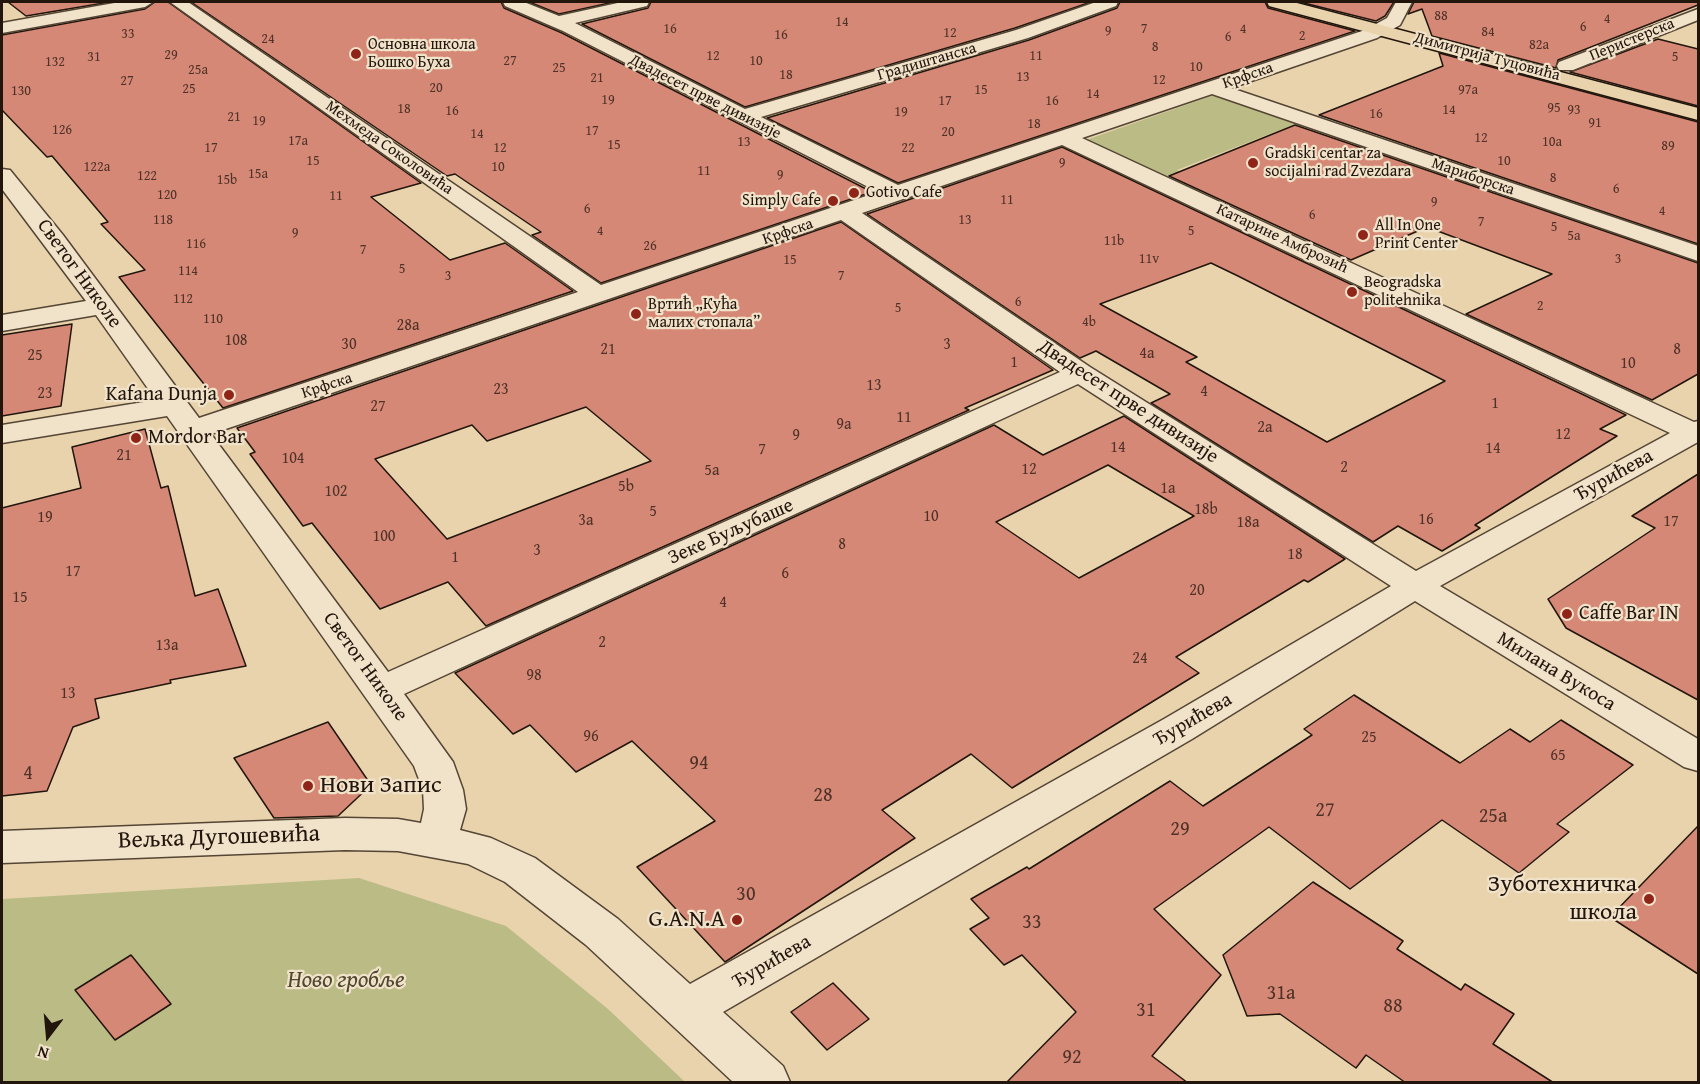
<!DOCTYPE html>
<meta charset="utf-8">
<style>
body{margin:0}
#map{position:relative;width:1700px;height:1084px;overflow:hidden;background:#e9d3ad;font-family:"Gentium Book Plus",serif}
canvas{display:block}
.frame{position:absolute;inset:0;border:3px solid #22160c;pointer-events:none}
.north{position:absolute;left:18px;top:1006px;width:60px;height:60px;-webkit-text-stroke:4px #f1e2ca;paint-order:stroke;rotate:196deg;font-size:16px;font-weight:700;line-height:24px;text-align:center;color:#22160c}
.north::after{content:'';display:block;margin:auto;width:21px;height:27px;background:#22160c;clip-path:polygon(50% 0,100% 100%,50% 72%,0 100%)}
</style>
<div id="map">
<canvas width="1700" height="1084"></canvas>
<div class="frame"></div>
<div class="north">N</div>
</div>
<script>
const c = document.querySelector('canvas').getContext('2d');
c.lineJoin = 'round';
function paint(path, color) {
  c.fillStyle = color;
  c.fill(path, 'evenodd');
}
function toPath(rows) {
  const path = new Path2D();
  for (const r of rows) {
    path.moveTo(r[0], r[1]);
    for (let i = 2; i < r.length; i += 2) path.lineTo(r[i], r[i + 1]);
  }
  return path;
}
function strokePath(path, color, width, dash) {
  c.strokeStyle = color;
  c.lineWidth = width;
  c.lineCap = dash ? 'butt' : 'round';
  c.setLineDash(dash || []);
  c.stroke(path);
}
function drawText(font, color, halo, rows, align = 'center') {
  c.font = font + ' "Gentium Book Plus",serif';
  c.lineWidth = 4.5;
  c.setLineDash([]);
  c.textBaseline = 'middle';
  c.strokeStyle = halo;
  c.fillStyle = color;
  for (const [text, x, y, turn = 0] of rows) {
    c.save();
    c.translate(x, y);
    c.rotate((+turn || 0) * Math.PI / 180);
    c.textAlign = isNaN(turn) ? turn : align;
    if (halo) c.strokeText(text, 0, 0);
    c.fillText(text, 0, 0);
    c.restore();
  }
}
paint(toPath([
 [1214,95,1298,123,1177,170,1228,193,1209,202,1086,140],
 [359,878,506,926,608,1009,685,1082,2,1082,2,899]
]), '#bbbb86');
const building = toPath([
 [8,2,110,2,26,16,8,2],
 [155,2,168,2,421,183,371,197,450,260,505,243,573,291,223,408,119,277,145,270,101,224,108,222,52,156,47,157,2,110,2,35,145,9,155,2],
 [191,2,501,2,504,8,562,33,872,192,601,283,532,235,541,232,455,174,447,176,191,2],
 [529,2,614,2,559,14,529,2],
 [651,2,1091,2,1015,28,745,107,582,24,648,8,651,2],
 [1120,2,1265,2,1268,8,1355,31,898,183,767,118,1029,40,1117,8,1120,2],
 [1300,2,1394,2,1385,16,1376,21,1300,2],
 [1414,2,1698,2,1698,5,1558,60,1556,68,1432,36,1422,9,1408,14,1414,2],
 [1658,39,1698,49,1698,106,1570,72,1658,39],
 [1439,53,1698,122,1698,244,1319,115,1443,66,1439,53],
 [1295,125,1698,263,1698,374,1652,400,1466,314,1552,274,1427,227,1351,260,1169,176,1295,125],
 [1062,147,1626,415,1600,429,1617,436,1475,525,1480,528,1442,551,1398,526,1373,542,1151,403,1170,394,1096,351,1080,358,867,214,1062,147],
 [1211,263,1238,276,1445,381,1327,442,1186,362,1197,357,1100,304,1211,263],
 [841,222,1053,370,965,408,969,410,486,626,448,582,380,609,312,523,303,526,250,454,255,452,237,428,841,222],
 [586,407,651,461,447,539,375,459,472,425,487,441,586,407],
 [72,324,61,406,2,416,2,335,72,324],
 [1124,416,1345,559,1308,582,1304,580,1176,657,1199,673,1012,788,971,754,882,810,915,838,725,962,637,867,715,821,632,741,576,772,530,725,513,734,455,673,994,425,1043,455,1124,416],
 [1108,465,1194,516,1079,578,996,522,1108,465],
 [145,429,161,488,168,486,195,596,218,589,246,666,170,680,171,683,95,699,99,718,73,727,47,791,2,796,2,508,81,488,72,447,145,429],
 [1698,474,1698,700,1566,628,1548,599,1655,528,1632,516,1698,474],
 [1354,695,1460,763,1510,729,1530,742,1561,720,1633,765,1557,824,1569,832,1519,873,1442,820,1350,889,1269,827,1154,909,1221,975,1152,1056,1188,1083,1006,1083,1076,1012,1022,955,1004,965,970,929,989,918,971,899,1027,867,1029,869,1170,781,1203,806,1312,735,1304,729,1354,695],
 [328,722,371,785,338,816,274,818,234,758,328,722],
 [1698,826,1698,974,1610,917,1698,826],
 [1313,882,1403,941,1397,949,1461,990,1465,984,1514,1014,1493,1044,1554,1083,1406,1083,1366,1055,1356,1068,1280,1014,1247,1016,1223,955,1313,882],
 [131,955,171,1004,115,1040,75,990,131,955],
 [833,983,869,1019,827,1050,791,1012,833,983]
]);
paint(building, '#d68877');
strokePath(building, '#22160c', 1.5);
const minor = toPath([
 [120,2,153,2,145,7,2,33,2,23,120,2],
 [170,2,188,2,601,285,878,192,563,31,505,6,503,2,524,2,559,16,622,2,649,2,647,6,575,23,745,109,1016,30,1096,2,1118,2,1116,6,1028,38,761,117,898,185,1365,30,1387,18,1396,2,1412,2,1400,25,1377,38,1231,88,1698,246,1698,261,1212,94,1082,138,1694,422,1698,421,1698,442,1440,586,1698,739,1698,771,1684,767,1415,601,1192,739,723,1012,783,1066,790,1082,733,1082,586,945,505,882,468,864,398,851,345,850,2,863,2,831,345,818,398,819,421,823,424,809,423,790,414,766,167,416,2,443,2,425,156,400,96,315,2,331,2,315,86,301,2,189,2,169,10,170,63,235,199,418,578,292,170,2],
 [1062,145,1670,433,1416,571,1090,367,862,213,1062,145],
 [841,220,1060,372,388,672,211,434,841,220],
 [1078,384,1391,586,1164,719,690,984,618,919,535,858,491,838,460,830,466,809,463,790,453,762,404,694,1078,384],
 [1698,9,1698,20,1573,70,1559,70,1557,66,1559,62,1698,9]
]);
const major = toPath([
 [1267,2,1293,2,1698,108,1698,120,1269,6,1267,2]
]);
strokePath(minor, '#544534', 3);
strokePath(major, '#22160c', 3);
paint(minor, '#f1e2ca');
paint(major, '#e9d3ad');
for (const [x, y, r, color] of [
 [356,54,6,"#8f2418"],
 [1253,163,6,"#8f2418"],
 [854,193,6,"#8f2418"],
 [833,201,6,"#8f2418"],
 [1363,235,6,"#8f2418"],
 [1352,292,6,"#8f2418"],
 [636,314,6,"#8f2418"],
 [229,395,6,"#8f2418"],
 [136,438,6,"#8f2418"],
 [1567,614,6,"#8f2418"],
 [308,786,6,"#8f2418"],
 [1649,899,6,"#8f2418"],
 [737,920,6,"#8f2418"]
]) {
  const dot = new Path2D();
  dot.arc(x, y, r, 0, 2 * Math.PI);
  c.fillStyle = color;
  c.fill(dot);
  strokePath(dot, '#f1e2ca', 2);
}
drawText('14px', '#4f3227', null, [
 ["88",1441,16],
 ["4",1607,19],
 ["14",842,22],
 ["6",1583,27],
 ["16",670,29],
 ["7",1144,29],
 ["4",1243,29],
 ["9",1108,31],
 ["84",1488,32],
 ["12",950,33],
 ["33",128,34],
 ["16",781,35],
 ["2",1302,36],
 ["6",1228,37],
 ["24",268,39],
 ["82a",1539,45],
 ["8",1155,47],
 ["29",171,55],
 ["12",713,56],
 ["11",1036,56],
 ["31",94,57],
 ["5",1675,57],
 ["27",510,61],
 ["10",756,61],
 ["132",55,62],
 ["10",1196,67],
 ["25",559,68],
 ["25a",198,70],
 ["18",786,75],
 ["13",1023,77],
 ["21",597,78],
 ["12",1159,80],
 ["27",127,81],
 ["20",436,88],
 ["25",189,89],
 ["15",981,90],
 ["97a",1468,90],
 ["130",21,91],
 ["14",1093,94],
 ["19",608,100],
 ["17",945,101],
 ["16",1052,101],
 ["95",1554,108],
 ["18",404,109],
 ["14",1449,110],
 ["93",1574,110],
 ["16",452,111],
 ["19",901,112],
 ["16",1376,114],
 ["21",234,117],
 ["19",259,121],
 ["91",1595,123],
 ["18",1034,124],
 ["126",62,130],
 ["17",592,131],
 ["20",948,132],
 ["14",477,134],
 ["12",1481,138],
 ["17a",298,141],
 ["13",744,142],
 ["10a",1552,142],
 ["15",614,145],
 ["89",1668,146],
 ["17",211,148],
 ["12",500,148],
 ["22",908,148],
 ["15",313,161],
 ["10",1504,161],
 ["9",1062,163],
 ["122a",97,167],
 ["10",498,167],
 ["11",704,171],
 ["15a",258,174],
 ["9",780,175],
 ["122",147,176],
 ["8",1553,178],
 ["15b",227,180],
 ["6",1616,189],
 ["120",167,195],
 ["11",336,196],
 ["11",1007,200],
 ["9",1434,202],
 ["6",587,209],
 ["4",1662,211],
 ["6",1312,215],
 ["118",163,220],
 ["13",965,220],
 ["7",1481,222],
 ["5",1554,227],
 ["4",600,231],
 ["5",1191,231],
 ["9",295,233],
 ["5a",1574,236],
 ["11b",1114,241],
 ["116",196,244],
 ["26",650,246],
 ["7",363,250],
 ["11v",1149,259],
 ["3",1618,259],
 ["15",790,260],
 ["5",402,269],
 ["114",188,271],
 ["3",448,276],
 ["7",841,276],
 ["112",183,299],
 ["6",1018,302],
 ["2",1540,306],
 ["5",898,308],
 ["110",213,319],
 ["4b",1089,322]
]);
drawText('16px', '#22160c', '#f1e2ca', [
 ["Перистерска",1632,40,-22],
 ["Димитрија Туцовића",1487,57,15],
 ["Градиштанска",927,62,-16],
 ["Крфска",1248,76,-19],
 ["Двадесет прве дивизије",705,97,27],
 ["Мехмеда Соколовића",389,148,35],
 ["Мариборска",1473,177,19],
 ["Крфска",788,232,-19],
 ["Катарине Амброзић",1282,239,25],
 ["Крфска",327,386,-18]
]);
drawText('16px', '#22160c', '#f1e2ca', [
 ["Основна школа",368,45],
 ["Бошко Буха",368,63],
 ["Gradski centar za",1265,154],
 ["socijalni rad Zvezdara",1265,172],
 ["Gotivo Cafe",866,193],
 ["Simply Cafe",821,201,"right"],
 ["All In One",1375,226],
 ["Print Center",1375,244],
 ["Beogradska",1364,283],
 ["politehnika",1364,301],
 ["Вртић „Кућа",648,305],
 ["малих стопала”",648,323]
], 'left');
drawText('16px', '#4f3227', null, [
 ["28a",408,326],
 ["108",236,341],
 ["30",349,345],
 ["3",947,345],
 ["21",608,350],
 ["8",1677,350],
 ["4a",1147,354],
 ["25",35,356],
 ["1",1014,363],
 ["10",1628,364],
 ["13",874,386],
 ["23",501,390],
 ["4",1204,392],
 ["23",45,394],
 ["1",1495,404],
 ["27",378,407],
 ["11",904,418],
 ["9a",844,425],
 ["2a",1265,428],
 ["12",1563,435],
 ["9",796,436],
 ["14",1118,448],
 ["14",1493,449],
 ["7",762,450],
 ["21",124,456],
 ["104",293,459],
 ["2",1344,468],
 ["12",1029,470],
 ["5a",712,471],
 ["5b",626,487],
 ["1a",1168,489],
 ["102",336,492],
 ["18b",1206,510],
 ["5",653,512],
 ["10",931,517],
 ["19",45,518],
 ["16",1426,520],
 ["3a",586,521],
 ["17",1671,522],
 ["18a",1248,523],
 ["100",384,537],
 ["8",842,545],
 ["3",537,551],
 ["18",1295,555],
 ["1",455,558],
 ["17",73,572],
 ["6",785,574],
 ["20",1197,591],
 ["15",20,598],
 ["4",723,603],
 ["2",602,643],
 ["13a",167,646],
 ["24",1140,659],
 ["98",534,676],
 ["13",68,694],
 ["96",591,737],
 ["25",1369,738],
 ["65",1558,756]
]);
drawText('20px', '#22160c', '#f1e2ca', [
 ["Светог Николе",79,274,54],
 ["Двадесет прве дивизије",1128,402,33],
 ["Ђурићева",1614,476,-29],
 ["Зеке Буљубаше",731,532,-24],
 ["Светог Николе",365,667,54],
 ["Милана Вукоса",1556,672,31],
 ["Ђурићева",1193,720,-30],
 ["Ђурићева",772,962,-30]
]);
drawText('20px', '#22160c', '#f1e2ca', [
 ["Kafana Dunja",217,395,"right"],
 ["Mordor Bar",148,438],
 ["Caffe Bar IN",1579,614]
], 'left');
drawText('20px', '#4f3227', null, [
 ["94",699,764],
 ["4",28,774],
 ["28",823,796],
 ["27",1325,811],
 ["25a",1493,817],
 ["29",1180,830],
 ["30",746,895],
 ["33",1032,923],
 ["31a",1281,994],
 ["88",1393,1007],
 ["31",1146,1011],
 ["92",1072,1058]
]);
drawText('24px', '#22160c', '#f1e2ca', [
 ["Нови Запис",320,786,"left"],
 ["Зуботехничка",1637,885],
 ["школа",1637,913],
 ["G.A.N.A",725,920]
], 'right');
drawText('24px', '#22160c', '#f1e2ca', [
 ["Вељка Дугошевића",219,838,-2]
]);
drawText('italic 24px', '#504831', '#f1e2ca', [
 ["Ново гробље",346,981]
]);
</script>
